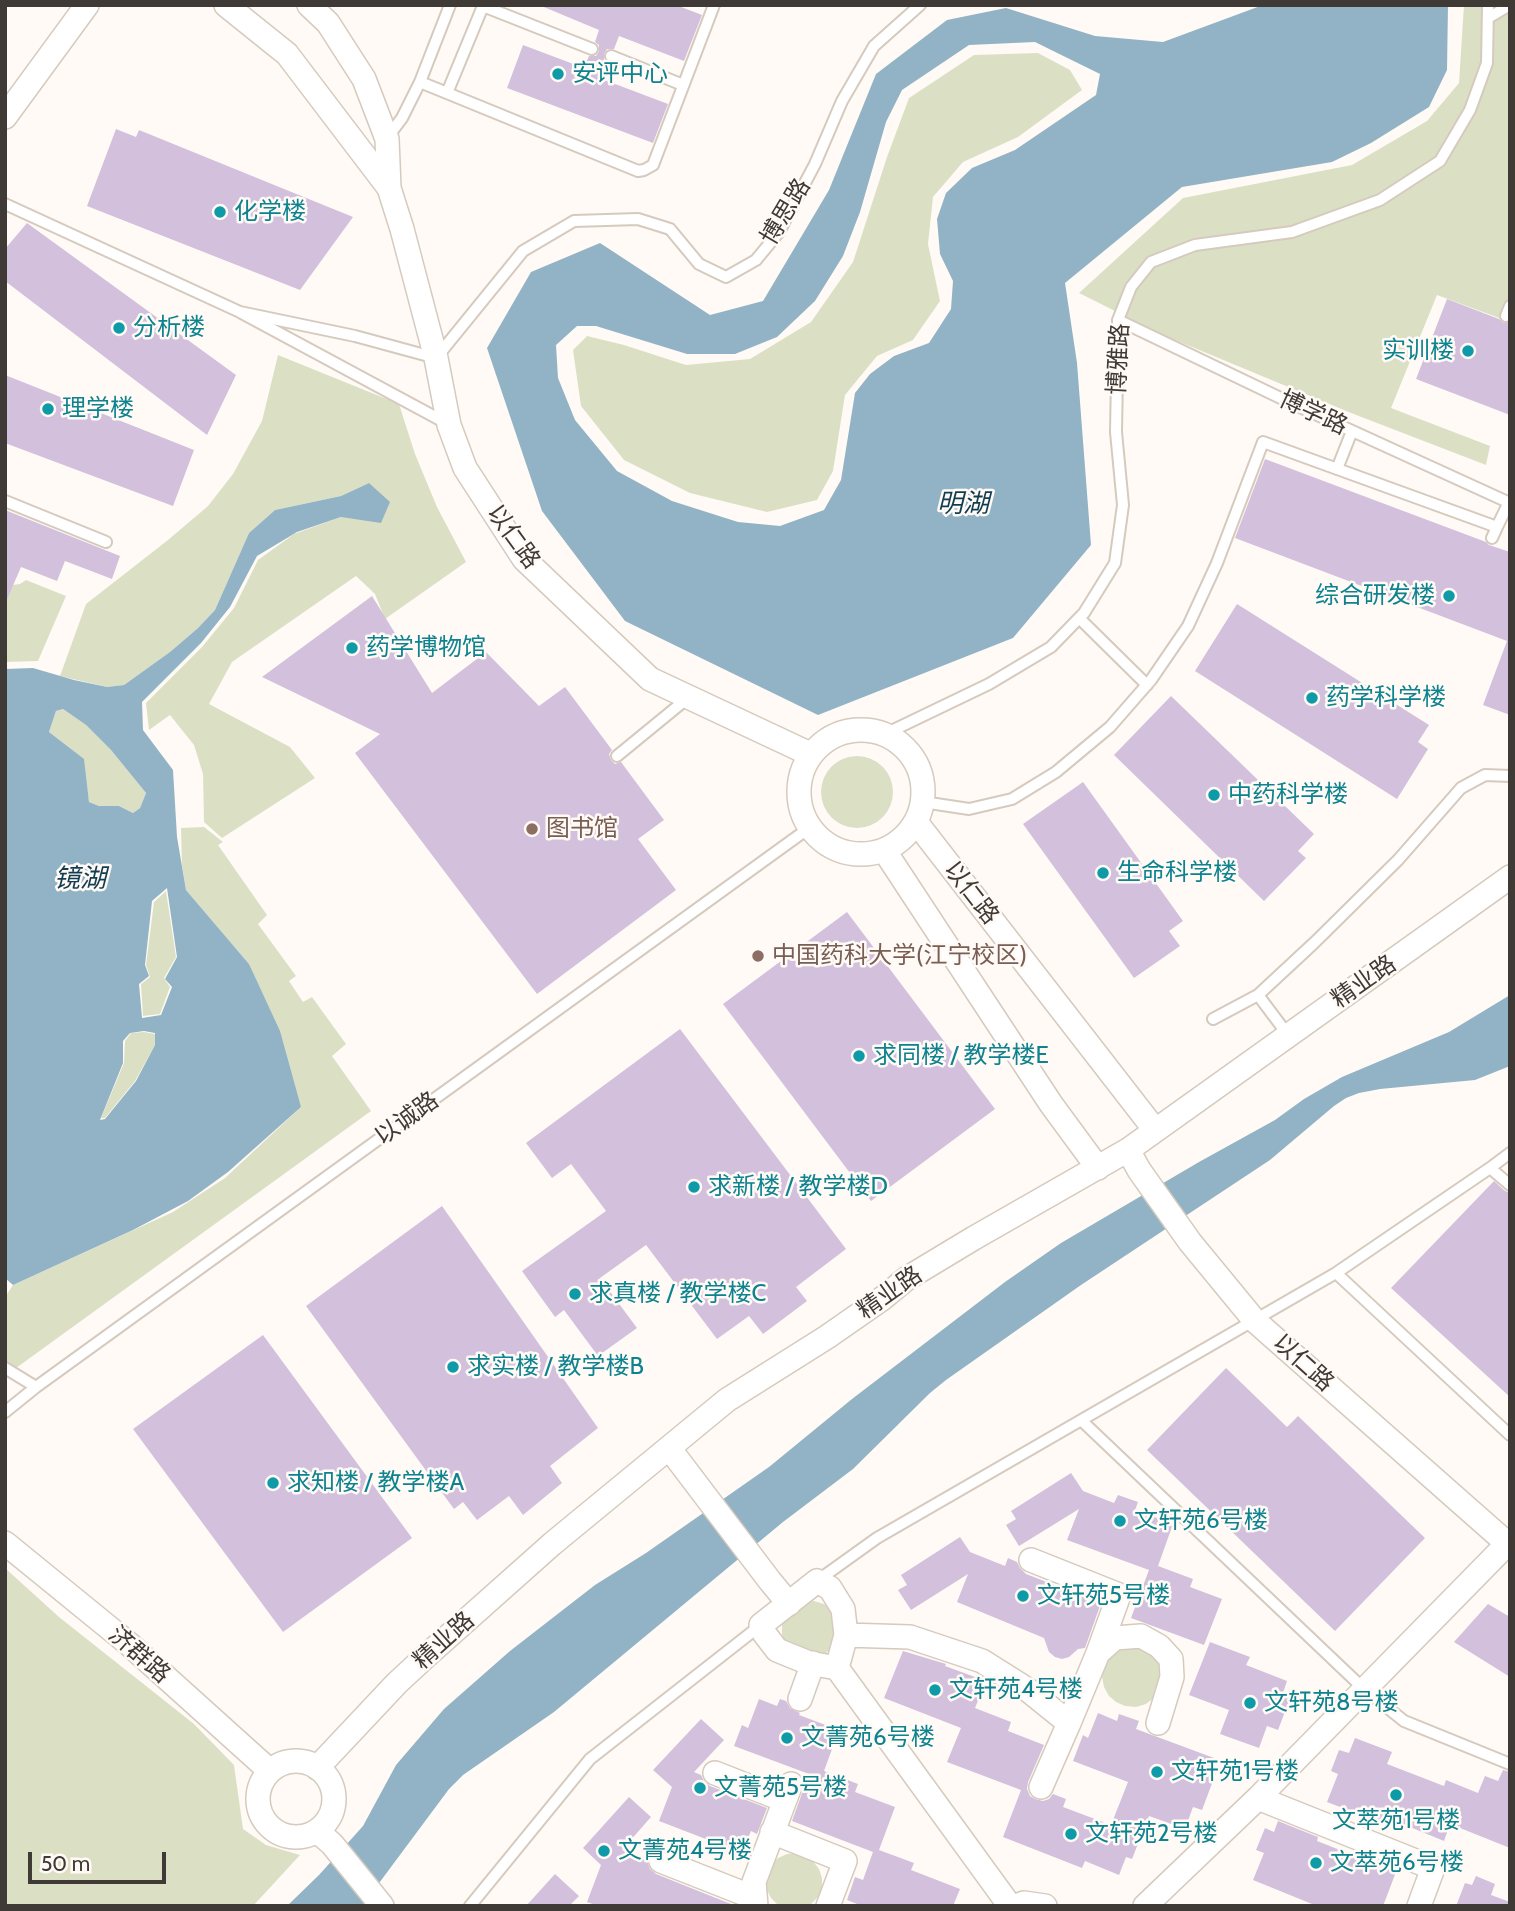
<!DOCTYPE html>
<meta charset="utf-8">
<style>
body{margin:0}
#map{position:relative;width:1515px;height:1911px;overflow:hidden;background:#fffaf5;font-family:Cabin,sans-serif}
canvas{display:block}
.frame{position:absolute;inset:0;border:7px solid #3f3a35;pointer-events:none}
.scale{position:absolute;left:28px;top:1852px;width:138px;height:32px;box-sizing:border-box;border:4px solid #3f3a35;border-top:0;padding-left:9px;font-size:21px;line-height:24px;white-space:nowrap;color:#3f3a35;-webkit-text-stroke:5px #fffaf5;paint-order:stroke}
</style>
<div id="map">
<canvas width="1515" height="1911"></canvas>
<div class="frame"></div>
<div class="scale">50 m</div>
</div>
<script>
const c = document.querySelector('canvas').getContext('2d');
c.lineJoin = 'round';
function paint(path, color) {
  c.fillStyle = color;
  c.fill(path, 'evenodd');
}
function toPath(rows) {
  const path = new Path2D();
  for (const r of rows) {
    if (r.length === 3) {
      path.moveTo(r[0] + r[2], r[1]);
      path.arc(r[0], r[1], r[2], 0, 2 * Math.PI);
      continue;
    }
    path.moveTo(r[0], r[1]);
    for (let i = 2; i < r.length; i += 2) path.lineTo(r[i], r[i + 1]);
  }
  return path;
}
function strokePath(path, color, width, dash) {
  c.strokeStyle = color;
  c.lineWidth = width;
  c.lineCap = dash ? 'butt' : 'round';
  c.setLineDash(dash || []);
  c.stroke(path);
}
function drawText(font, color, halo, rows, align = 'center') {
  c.font = font + ' Cabin,"Noto Sans SC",sans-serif';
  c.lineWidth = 5;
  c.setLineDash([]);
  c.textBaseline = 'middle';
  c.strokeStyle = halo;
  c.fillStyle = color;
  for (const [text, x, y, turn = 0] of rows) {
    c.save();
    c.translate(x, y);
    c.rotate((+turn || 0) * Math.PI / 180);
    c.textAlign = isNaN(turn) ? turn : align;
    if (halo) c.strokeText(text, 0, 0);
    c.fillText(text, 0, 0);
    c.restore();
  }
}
paint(toPath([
 [1464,5,1510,5,1510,322,1437,295,1391,408,1490,446,1486,465,1351,413,1163,335,1079,293,1183,198,1352,165,1427,121,1459,83],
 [1038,53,1070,70,1082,90,1018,137,963,162,933,197,928,244,940,301,913,340,877,356,845,395,833,471,817,500,767,512,690,493,624,460,581,406,573,350,587,336,624,345,686,365,750,359,811,322,853,262,887,157,909,98,974,55],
 [278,355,399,404,415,454,437,507,466,562,385,619,375,594,356,576,232,662,209,704,290,747,315,778,222,838,204,822,203,774,194,745,170,715,149,730,146,703,202,647,234,608,258,560,294,534,341,517,369,483,341,496,275,510,249,533,215,610,198,628,170,652,124,685,107,687,60,676,86,604,168,540,208,506,233,474,262,421],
 [26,580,66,596,38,661,5,662,5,586,20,584],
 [63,709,86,725,111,750,146,793,140,808,133,813,119,806,99,806,89,802,83,759,49,732,56,711],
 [857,792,36],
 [204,827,223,842,218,845,267,915,258,924,296,976,289,981,303,1002,312,997,346,1044,332,1056,371,1111,5,1376,5,1297,13,1285,173,1212,225,1178,301,1107,249,964,186,890,182,865,181,828],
 [166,891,176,957,164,978,170,987,160,1014,143,1016,141,984,150,977,146,965,154,902],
 [144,1032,155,1034,155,1045,135,1081,105,1118,101,1118,124,1063,125,1041,131,1033],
 [5,1568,59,1617,194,1724,234,1765,243,1829,266,1845,300,1855,253,1906,5,1906],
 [805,1601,814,1601,824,1604,832,1610,837,1618,833,1647,826,1653,817,1657,784,1642,782,1634,782,1625,784,1616],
 [1124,1647,1143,1647,1159,1660,1163,1670,1154,1698,1146,1704,1136,1707,1125,1706,1116,1702,1109,1696,1104,1687,1102,1677,1104,1667,1108,1659,1115,1652],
 [796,1853,805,1856,813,1861,819,1869,822,1878,822,1887,819,1896,809,1906,779,1906,771,1898,767,1890,766,1881,772,1864,778,1858,787,1854]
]), '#dbe0c5');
paint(toPath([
 [1263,5,1448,5,1447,70,1429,107,1371,143,1332,162,1182,187,1065,283,1077,363,1091,545,1013,638,818,715,625,621,542,511,487,348,531,272,600,243,710,315,763,301,829,190,876,74,947,20,1006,8,1095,36,1163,42],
 [1035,42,1100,74,1096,95,1015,150,972,168,946,193,937,219,940,254,953,281,951,309,929,343,894,356,870,374,855,393,841,480,824,510,780,526,738,522,672,501,617,471,575,420,558,378,556,345,577,326,596,326,687,354,735,354,777,337,815,301,843,256,860,212,886,122,902,90,969,45],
 [369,483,390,502,381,523,341,517,297,532,257,556,230,607,201,643,142,702,143,730,173,770,177,837,186,890,249,964,280,1031,301,1107,228,1172,188,1201,133,1230,13,1285,5,1278,5,669,33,668,74,680,107,687,124,685,170,652,198,628,215,610,249,533,275,510,341,496],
 [63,709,86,725,111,750,146,793,140,808,133,813,119,806,99,806,89,802,84,759,49,732,56,711],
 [167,888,177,957,165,979,172,987,161,1015,142,1018,139,984,149,976,145,965,152,901],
 [144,1031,155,1033,155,1045,136,1081,105,1119,100,1120,123,1063,123,1041,130,1033],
 [1510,995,1510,1066,1475,1080,1380,1089,1359,1093,1346,1098,1334,1106,1270,1160,1081,1285,946,1380,930,1393,853,1469,783,1522,554,1712,463,1775,449,1789,362,1906,287,1906,319,1875,363,1826,396,1765,444,1709,510,1651,595,1585,646,1553,769,1467,852,1399,1005,1282,1061,1243,1199,1162,1275,1120,1304,1099,1342,1077,1449,1032]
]), '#92b3c5');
paint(toPath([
 [539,5,676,5,702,15,684,61,619,36,614,49,607,49,604,54,604,60,608,63,602,79,668,104,653,143,507,88,523,45,584,68,589,56,596,56,599,51,599,45,595,42,599,30],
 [116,129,136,137,139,130,353,217,300,290,87,206],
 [27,223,236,375,207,435,5,281,5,249],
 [1447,299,1499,319,1504,323,1510,323,1510,415,1416,379],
 [5,375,194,450,173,506,5,443],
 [1265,459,1486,542,1489,545,1510,552,1510,715,1483,705,1507,641,1235,538],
 [5,510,120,556,112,579,65,561,57,581,21,567,5,604],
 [372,596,432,693,486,652,539,706,565,687,612,750,609,754,611,760,615,764,621,762,664,820,638,839,676,890,537,994,355,753,380,734,262,677],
 [1237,604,1429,725,1418,742,1428,749,1397,799,1195,671],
 [1171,696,1314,834,1298,851,1306,858,1264,901,1114,755],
 [1083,782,1183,921,1169,931,1180,946,1134,978,1023,824],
 [847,912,995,1109,871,1201,723,1004],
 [680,1029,846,1249,796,1287,807,1301,763,1334,749,1316,717,1339,646,1245,600,1278,637,1328,598,1356,564,1310,555,1317,522,1271,606,1211,571,1164,552,1178,526,1143],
 [1494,1181,1505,1191,1510,1193,1510,1397,1391,1288],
 [442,1206,598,1428,550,1466,562,1483,523,1515,509,1496,477,1520,463,1502,454,1509,306,1306],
 [263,1335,412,1538,283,1632,133,1429],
 [1226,1368,1287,1427,1298,1416,1425,1538,1335,1631,1147,1450],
 [1071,1473,1083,1491,1114,1503,1118,1495,1138,1502,1135,1510,1173,1524,1158,1566,1193,1579,1190,1587,1222,1599,1204,1645,1131,1618,1149,1570,1067,1540,1079,1509,1019,1546,1006,1525,1016,1519,1011,1511],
 [960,1537,970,1552,1005,1566,1008,1558,1017,1562,1020,1568,1026,1574,1101,1603,1085,1648,1078,1649,1069,1657,1062,1659,1055,1657,1049,1652,1044,1638,957,1602,968,1574,911,1610,898,1590,907,1585,901,1575],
 [1488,1604,1510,1617,1510,1677,1454,1642],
 [1210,1642,1250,1657,1246,1665,1287,1681,1283,1693,1291,1696,1278,1730,1267,1726,1259,1748,1220,1734,1229,1710,1189,1695],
 [903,1651,946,1664,945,1666,986,1681,975,1708,1011,1722,1008,1731,1044,1745,1028,1782,1027,1789,1030,1796,1035,1799,1043,1801,1049,1799,1053,1794,1066,1799,1063,1807,1111,1825,1128,1782,1073,1761,1083,1735,1088,1738,1098,1713,1117,1721,1119,1714,1139,1721,1136,1729,1214,1758,1209,1771,1216,1773,1202,1810,1193,1807,1185,1829,1149,1816,1132,1859,1126,1857,1119,1875,1085,1861,1082,1868,1003,1837,1021,1790,947,1762,961,1728,884,1698],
 [759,1699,777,1706,780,1699,786,1701,790,1708,800,1713,799,1715,839,1730,824,1771,858,1784,855,1792,895,1807,879,1850,914,1863,911,1870,960,1889,953,1906,862,1906,847,1900,855,1877,863,1880,873,1852,792,1821,809,1774,734,1746,742,1725,748,1728],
 [701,1719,724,1740,694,1772,701,1775,704,1781,710,1786,767,1808,757,1834,751,1831,742,1853,659,1821,672,1787,653,1770],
 [1355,1738,1392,1752,1387,1764,1444,1786,1446,1780,1478,1793,1485,1776,1498,1781,1503,1770,1510,1772,1510,1848,1450,1824,1444,1841,1405,1825,1402,1831,1327,1802,1338,1774,1331,1771,1339,1750,1349,1753],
 [629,1797,651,1817,622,1850,647,1860,650,1869,656,1874,736,1906,598,1906,587,1902,601,1865,583,1848],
 [1278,1821,1318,1837,1317,1841,1396,1872,1383,1906,1317,1906,1253,1880,1264,1853,1256,1850,1265,1828,1274,1832],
 [555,1874,579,1896,569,1906,526,1906],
 [1476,1876,1495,1884,1491,1895,1510,1902,1510,1906,1456,1906,1465,1883,1472,1885]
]), '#d3c0dc');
const lane = toPath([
 [1488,18,1510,5],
 [611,56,683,85],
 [420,82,638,171,644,170,653,165,714,5],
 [447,93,483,6,592,49],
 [387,138,402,118,420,82,450,5],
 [5,204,240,312,448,424],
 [240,312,355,336,436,358,523,251,574,221,638,219,670,229,699,264,726,277,756,260,779,232,815,164,842,101,874,46,920,5],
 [1506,316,1510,306],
 [1118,320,1291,403,1510,503],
 [1337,469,1352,431],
 [5,501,106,542],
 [1497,527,1509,502],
 [1079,618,1147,685],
 [885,734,989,684,1051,647,1084,613,1115,563,1123,505,1116,432,1118,320,1131,287,1151,262,1195,245,1292,232,1380,200,1440,161,1470,110,1487,63,1488,5],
 [617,756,689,697],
 [923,802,969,809,1012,799,1056,772,1110,727,1151,680,1188,626,1217,563,1263,442,1497,527,1492,538],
 [1258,995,1288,1035],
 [1213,1019,1258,995,1314,943,1398,860,1461,788,1485,775,1510,776],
 [1490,1168,1510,1185],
 [1336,1273,1510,1435],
 [5,1368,36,1387],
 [5,1412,36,1387,809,828],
 [1082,1421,1364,1689,1404,1721,1510,1764],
 [817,1581,877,1538,1336,1273,1490,1168,1510,1153],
 [470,1906,590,1759,761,1625]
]);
const street = toPath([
 [226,5,287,54,389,188,387,139,364,79,328,23,309,5],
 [5,117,87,5],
 [389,188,402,229,436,358,449,425,465,468,524,559,650,679,810,754],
 [861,792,62],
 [916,822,1155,1130],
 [884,850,1051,1104,1098,1168],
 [1128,1150,1139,1170,1190,1242,1255,1321,1510,1546],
 [669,1448,770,1581,789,1604],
 [5,1543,129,1644,270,1771],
 [1031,1560,1119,1595,1098,1653],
 [846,1635,910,1637,982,1661,1028,1690,1069,1723,1041,1787],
 [837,1668,846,1635,843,1609,830,1588,817,1581,761,1625,764,1633,777,1650,809,1663,837,1668,1010,1906],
 [800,1699,813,1663],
 [1069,1723,1098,1653,1115,1638,1141,1636,1159,1646,1171,1659,1172,1677,1158,1723],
 [296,1799,38],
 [317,1768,397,1683,424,1658,552,1544,727,1400,827,1337,883,1298,906,1279,974,1238,1128,1150,1510,877],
 [715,1773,784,1800],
 [1258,1798,1433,1868,1419,1906],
 [317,1831,332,1844,382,1906],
 [772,1832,845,1861,828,1906],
 [661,1861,755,1898],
 [756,1906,754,1882,791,1784],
 [1016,1906,1024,1903,1045,1906],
 [1145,1906,1258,1798,1510,1541]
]);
strokePath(lane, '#d5cabd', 14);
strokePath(street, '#d5cabd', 26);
strokePath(lane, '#fff', 10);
strokePath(street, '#fff', 23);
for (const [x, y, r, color] of [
 [558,74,7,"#0f9aa8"],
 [220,212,7,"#0f9aa8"],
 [119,328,7,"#0f9aa8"],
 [1468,351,7,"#0f9aa8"],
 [48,409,7,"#0f9aa8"],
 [1449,596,7,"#0f9aa8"],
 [352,648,7,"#0f9aa8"],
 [1312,698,7,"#0f9aa8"],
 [1214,795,7,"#0f9aa8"],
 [532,829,7,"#8d6e63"],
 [1103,873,7,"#0f9aa8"],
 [758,956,7,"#8d6e63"],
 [859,1056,7,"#0f9aa8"],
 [694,1187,7,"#0f9aa8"],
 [575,1294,7,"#0f9aa8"],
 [453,1367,7,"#0f9aa8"],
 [273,1483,7,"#0f9aa8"],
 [1120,1521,7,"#0f9aa8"],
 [1023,1596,7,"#0f9aa8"],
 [935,1690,7,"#0f9aa8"],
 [1250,1703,7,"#0f9aa8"],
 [787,1738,7,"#0f9aa8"],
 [1157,1772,7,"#0f9aa8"],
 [700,1788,7,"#0f9aa8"],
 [1396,1795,7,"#0f9aa8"],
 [1071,1834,7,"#0f9aa8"],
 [604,1851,7,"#0f9aa8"],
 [1316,1863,7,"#0f9aa8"]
]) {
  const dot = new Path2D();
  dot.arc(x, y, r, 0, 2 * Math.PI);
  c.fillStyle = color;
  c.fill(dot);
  strokePath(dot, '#fffaf5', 2.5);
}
drawText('24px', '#0d838f', '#fffaf5', [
 ["安评中心",572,74],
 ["化学楼",234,212],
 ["分析楼",133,328],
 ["实训楼",1454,351,"right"],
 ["理学楼",62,409],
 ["综合研发楼",1435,596,"right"],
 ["药学博物馆",366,648],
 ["药学科学楼",1326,698],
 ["中药科学楼",1228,795],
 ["生命科学楼",1117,873],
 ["求同楼 / 教学楼E",873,1056],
 ["求新楼 / 教学楼D",708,1187],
 ["求真楼 / 教学楼C",589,1294],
 ["求实楼 / 教学楼B",467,1367],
 ["求知楼 / 教学楼A",287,1483],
 ["文轩苑6号楼",1134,1521],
 ["文轩苑5号楼",1037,1596],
 ["文轩苑4号楼",949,1690],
 ["文轩苑8号楼",1264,1703],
 ["文菁苑6号楼",801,1738],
 ["文轩苑1号楼",1171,1772],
 ["文菁苑5号楼",714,1788],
 ["文萃苑1号楼",1396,1821,"center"],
 ["文轩苑2号楼",1085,1834],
 ["文菁苑4号楼",618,1851],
 ["文萃苑6号楼",1330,1863]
], 'left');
drawText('24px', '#3f3a35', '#fffaf5', [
 ["博思路",786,212,-59],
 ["博雅路",1119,359,-87],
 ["博学路",1313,413,25],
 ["以仁路",513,537,54],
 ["以仁路",971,893,52],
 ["精业路",1364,982,-35],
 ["以诚路",407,1119,-36],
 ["精业路",890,1293,-35],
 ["以仁路",1303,1363,42],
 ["精业路",444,1641,-42],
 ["济群路",139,1655,41]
]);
drawText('24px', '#785e54', '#fffaf5', [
 ["图书馆",546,829],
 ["中国药科大学(江宁校区)",772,956]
], 'left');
drawText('italic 26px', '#113d52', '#fffaf5', [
 ["明湖",963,504],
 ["镜湖",80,879]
]);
</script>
